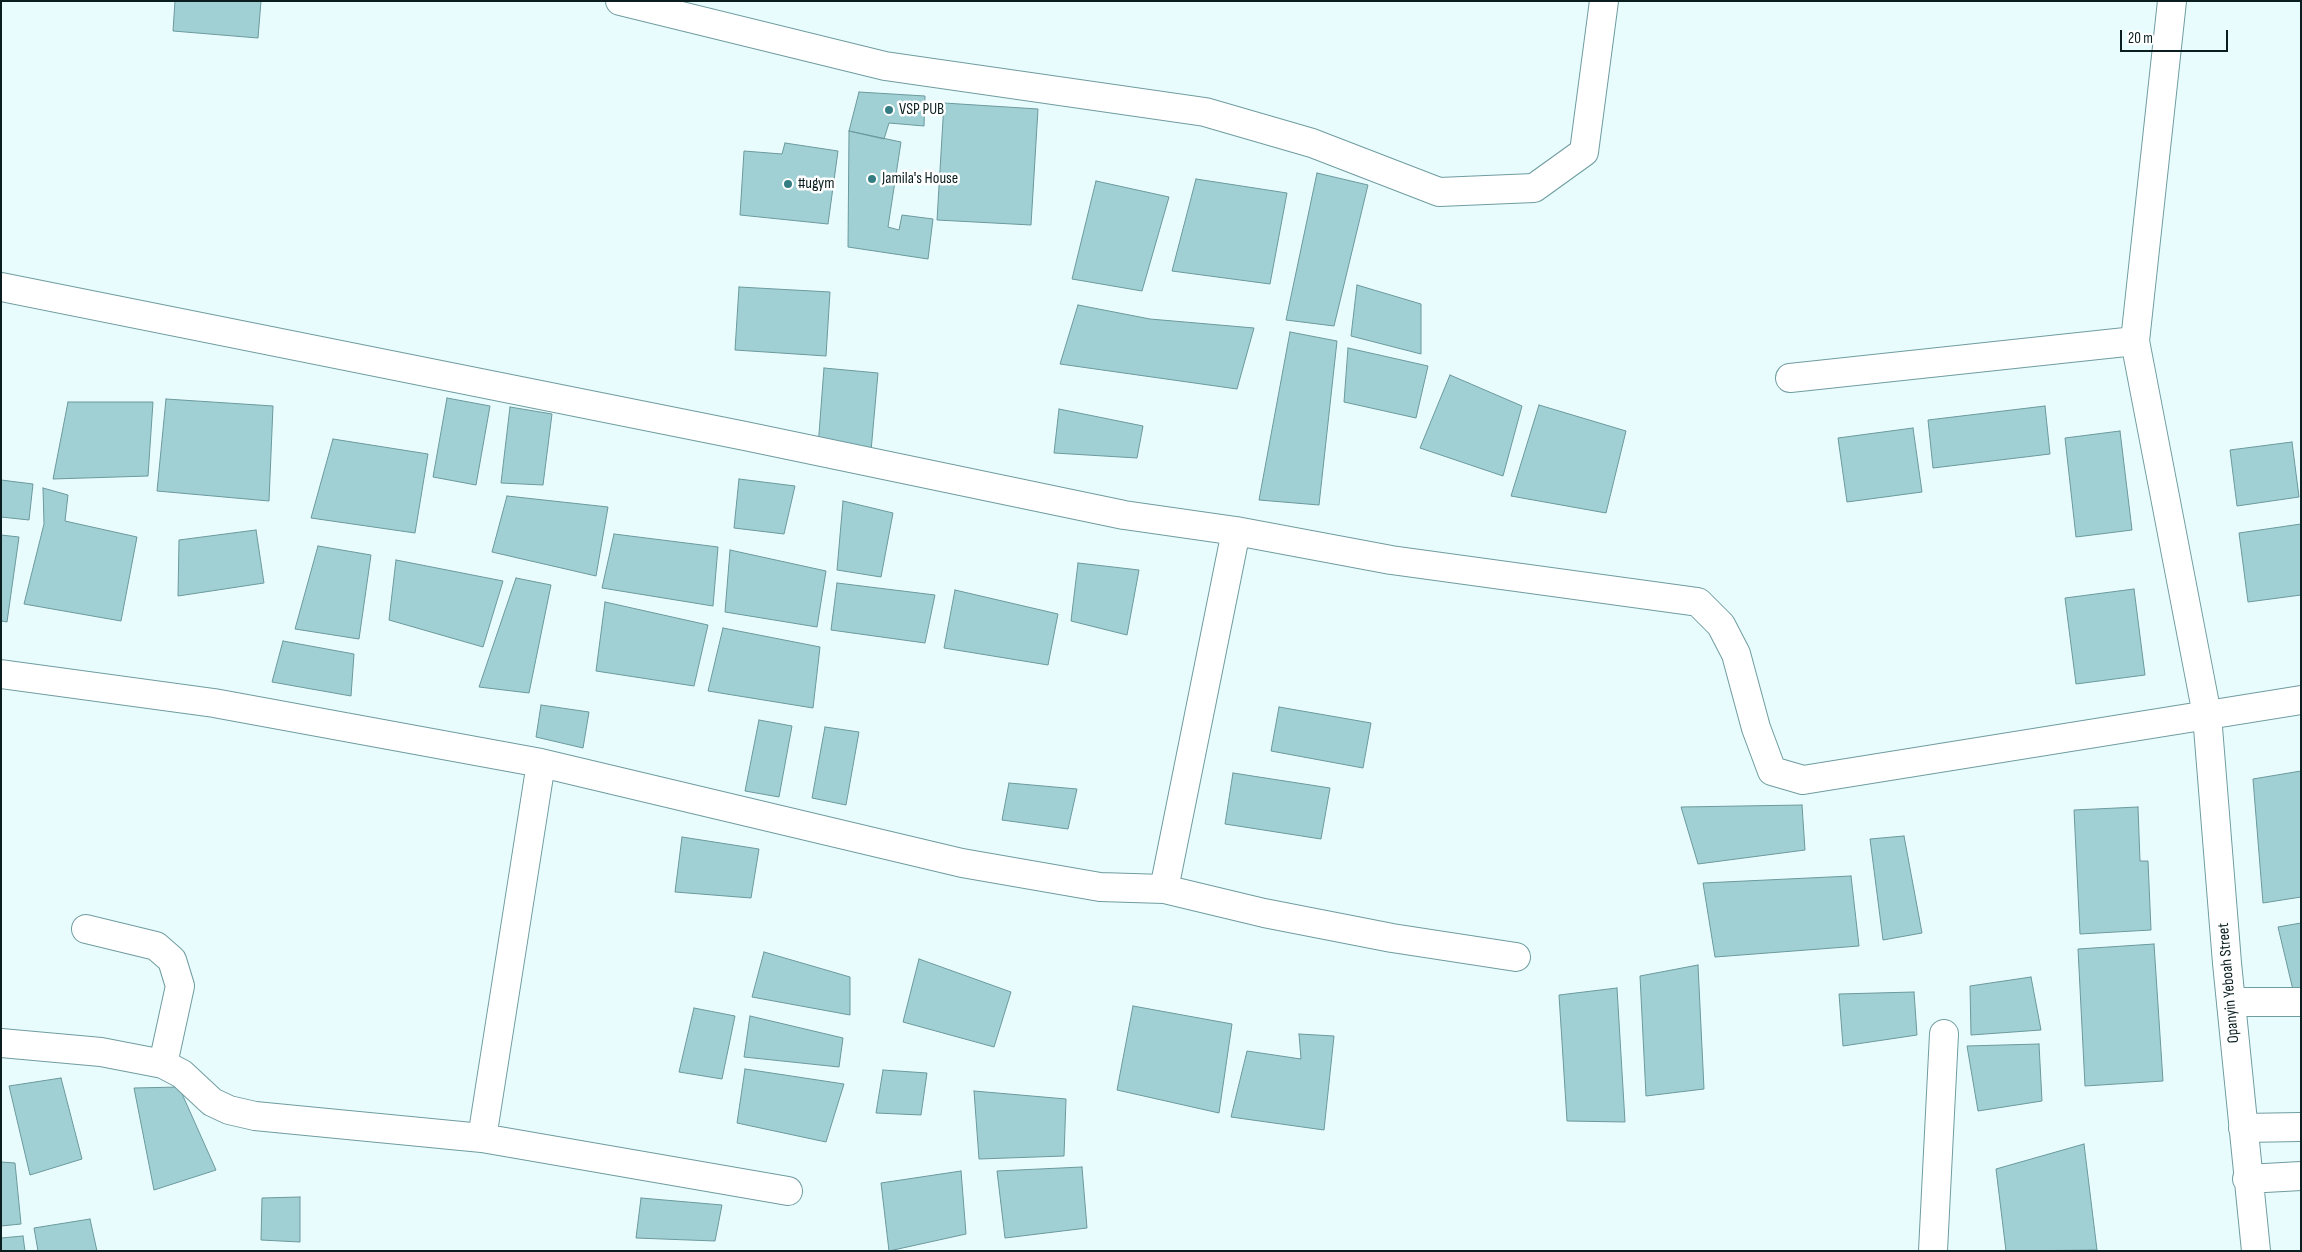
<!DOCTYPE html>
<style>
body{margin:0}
#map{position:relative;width:2302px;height:1252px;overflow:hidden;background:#e9fcfd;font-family:"Sofia Sans Condensed",sans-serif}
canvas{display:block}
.frame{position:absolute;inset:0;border:2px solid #0a1d1f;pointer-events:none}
.scale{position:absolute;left:2120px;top:30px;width:108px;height:22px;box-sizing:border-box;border:2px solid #0a1d1f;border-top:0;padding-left:6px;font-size:15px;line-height:18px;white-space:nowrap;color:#0a1d1f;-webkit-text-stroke:4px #fff;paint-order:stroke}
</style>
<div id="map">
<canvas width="2302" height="1252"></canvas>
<div class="frame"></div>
<div class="scale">20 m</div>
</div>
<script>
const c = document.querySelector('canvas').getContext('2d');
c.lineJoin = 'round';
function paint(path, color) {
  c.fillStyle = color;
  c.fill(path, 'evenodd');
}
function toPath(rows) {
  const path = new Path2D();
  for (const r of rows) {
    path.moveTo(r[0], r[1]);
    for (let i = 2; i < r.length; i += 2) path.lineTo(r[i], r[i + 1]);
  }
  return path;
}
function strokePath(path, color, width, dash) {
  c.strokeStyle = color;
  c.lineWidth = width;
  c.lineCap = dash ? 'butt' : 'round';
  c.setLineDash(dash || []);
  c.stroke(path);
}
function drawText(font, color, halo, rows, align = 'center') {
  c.font = font + ' "Sofia Sans Condensed",sans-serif';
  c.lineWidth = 5;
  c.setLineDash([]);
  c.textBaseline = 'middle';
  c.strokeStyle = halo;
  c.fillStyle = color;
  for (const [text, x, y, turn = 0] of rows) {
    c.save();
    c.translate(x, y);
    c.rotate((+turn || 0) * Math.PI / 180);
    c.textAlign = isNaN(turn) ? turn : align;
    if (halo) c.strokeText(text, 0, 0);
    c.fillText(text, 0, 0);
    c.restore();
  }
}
const building = toPath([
 [175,1,261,1,258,38,173,31,175,1],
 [859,92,925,96,924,126,889,123,884,139,849,131,859,92],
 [944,103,1038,109,1031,225,937,220,944,103],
 [849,131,901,142,888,227,899,230,902,215,933,219,928,259,848,247,849,131],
 [785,143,838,151,828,224,740,215,744,151,782,154,785,143],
 [1317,173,1368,185,1334,326,1286,320,1317,173],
 [1196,179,1287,193,1270,284,1172,271,1196,179],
 [1096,181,1169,197,1142,291,1072,279,1096,181],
 [1357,285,1421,304,1421,354,1351,336,1357,285],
 [739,287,830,292,826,356,735,350,739,287],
 [1078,305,1150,319,1254,328,1237,389,1060,364,1078,305],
 [1290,332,1337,341,1319,505,1259,500,1290,332],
 [1348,348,1428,366,1416,418,1344,402,1348,348],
 [824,368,878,373,871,451,818,447,824,368],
 [1450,375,1522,406,1503,476,1420,448,1450,375],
 [447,398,490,406,476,485,433,477,447,398],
 [166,399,273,406,269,501,157,491,166,399],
 [68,402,153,402,148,476,53,479,68,402],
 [1539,405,1626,431,1606,513,1511,496,1539,405],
 [2045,406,2050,454,1933,468,1928,420,2045,406],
 [510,407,552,414,543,485,501,483,510,407],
 [1059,409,1143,426,1137,458,1054,453,1059,409],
 [1913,428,1922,492,1847,502,1838,438,1913,428],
 [2120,431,2132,530,2076,537,2065,438,2120,431],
 [333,439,428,454,415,533,311,518,333,439],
 [2292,442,2299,497,2237,506,2230,450,2292,442],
 [739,479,795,486,784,534,734,528,739,479],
 [1,480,33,484,29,520,1,517,1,480],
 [43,488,68,495,65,521,137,537,121,621,24,604,44,524,43,488],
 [507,496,608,507,596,576,492,552,507,496],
 [843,501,893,513,881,577,837,570,843,501],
 [2301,524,2301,595,2248,602,2239,533,2301,524],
 [256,530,264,583,178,596,179,540,256,530],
 [614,534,718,547,713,606,602,588,614,534],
 [1,535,19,537,7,622,1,621,1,535],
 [318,546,371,555,359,639,295,629,318,546],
 [730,550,826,571,817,627,725,612,730,550],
 [396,560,503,581,483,647,389,620,396,560],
 [1078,563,1139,570,1127,635,1071,621,1078,563],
 [516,578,551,585,529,693,479,687,516,578],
 [837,583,935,595,925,643,831,630,837,583],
 [2134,589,2145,675,2076,684,2065,598,2134,589],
 [955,590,1058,614,1048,665,944,648,955,590],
 [605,602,708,625,694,686,596,671,605,602],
 [723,628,820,647,813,708,708,691,723,628],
 [283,641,354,654,351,696,272,682,283,641],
 [541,705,589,712,583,748,536,737,541,705],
 [1279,707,1371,723,1363,768,1271,751,1279,707],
 [759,720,792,726,779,797,745,791,759,720],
 [825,727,859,732,846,805,812,798,825,727],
 [2301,771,2301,897,2263,903,2253,779,2301,771],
 [1233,773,1330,788,1321,839,1225,824,1233,773],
 [1009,783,1077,789,1068,829,1002,820,1009,783],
 [1802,805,1805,850,1698,864,1681,807,1802,805],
 [2138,807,2140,861,2148,861,2151,930,2080,934,2074,810,2138,807],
 [1904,836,1922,933,1883,940,1870,839,1904,836],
 [682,837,759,849,751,898,675,892,682,837],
 [1851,876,1859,946,1715,957,1703,883,1851,876],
 [2301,923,2301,989,2293,990,2278,927,2301,923],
 [2154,944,2163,1081,2085,1086,2078,949,2154,944],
 [764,952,850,977,850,1015,752,997,764,952],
 [919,959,1011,992,994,1047,903,1022,919,959],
 [1698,965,1704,1089,1646,1096,1640,976,1698,965],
 [2031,977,2041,1030,1971,1035,1970,986,2031,977],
 [1617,988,1625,1122,1567,1121,1559,995,1617,988],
 [1914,992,1917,1035,1843,1046,1839,994,1914,992],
 [1133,1006,1232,1024,1219,1113,1117,1090,1133,1006],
 [694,1008,735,1016,722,1079,679,1072,694,1008],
 [750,1016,843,1038,839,1067,744,1057,750,1016],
 [1299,1034,1334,1036,1324,1130,1231,1117,1247,1051,1301,1059,1299,1034],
 [2039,1044,2042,1101,1978,1111,1967,1046,2039,1044],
 [745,1069,844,1084,826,1142,737,1123,745,1069],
 [883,1070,927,1073,921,1115,876,1113,883,1070],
 [61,1078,82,1159,30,1175,9,1086,61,1078],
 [179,1087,216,1170,154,1190,134,1088,179,1087],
 [974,1091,1066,1099,1064,1156,979,1159,974,1091],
 [2084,1144,2097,1250,2006,1251,1996,1169,2084,1144],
 [1,1162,15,1163,21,1224,1,1226,1,1162],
 [1082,1167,1087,1228,1005,1238,997,1171,1082,1167],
 [961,1171,966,1234,889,1251,881,1183,961,1171],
 [300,1197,300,1242,261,1240,262,1198,300,1197],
 [641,1198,722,1205,715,1241,636,1238,641,1198],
 [90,1219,97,1251,38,1251,34,1228,90,1219],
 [23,1236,25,1251,1,1251,1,1238,23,1236]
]);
paint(building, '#a1d0d4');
strokePath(building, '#6b999d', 1);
const minor = toPath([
 [620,1,885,66,1205,112,1312,143,1439,192,1534,188,1584,152,1604,1],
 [2172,1,2135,341,2207,715,2227,963,2256,1251],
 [1,287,745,436,1124,515,1236,531,1391,560,1698,602,1721,625,1736,654,1756,728,1772,771,1803,780,2301,700],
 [1790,378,2135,341],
 [1,674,214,703,541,763,962,863,1100,887,1164,889,1264,913,1392,938,1516,957],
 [1164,889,1236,531],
 [86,929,156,946,172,960,180,986,163,1064],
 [2231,1002,2301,1002],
 [1,1043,101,1052,163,1064,182,1074,212,1102,229,1110,255,1116,482,1138,788,1191],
 [2243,1128,2301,1127],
 [482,1138,541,763],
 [2247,1179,2301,1176],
 [1933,1251,1944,1034]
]);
strokePath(minor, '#6f9ca0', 30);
strokePath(minor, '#fff', 28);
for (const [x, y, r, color] of [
 [889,110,5,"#347d83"],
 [872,179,5,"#347d83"],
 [788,184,5,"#347d83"]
]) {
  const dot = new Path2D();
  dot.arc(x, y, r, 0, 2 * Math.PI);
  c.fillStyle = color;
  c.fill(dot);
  strokePath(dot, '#fff', 2);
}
drawText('16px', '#0a1d1f', '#fff', [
 ["VSP PUB",899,110],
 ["Jamila's House",882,179],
 ["#ugym",798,184]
], 'left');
drawText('16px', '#0a1d1f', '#fff', [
 ["Opanyin Yeboah Street",2229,983,-95]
]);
</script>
